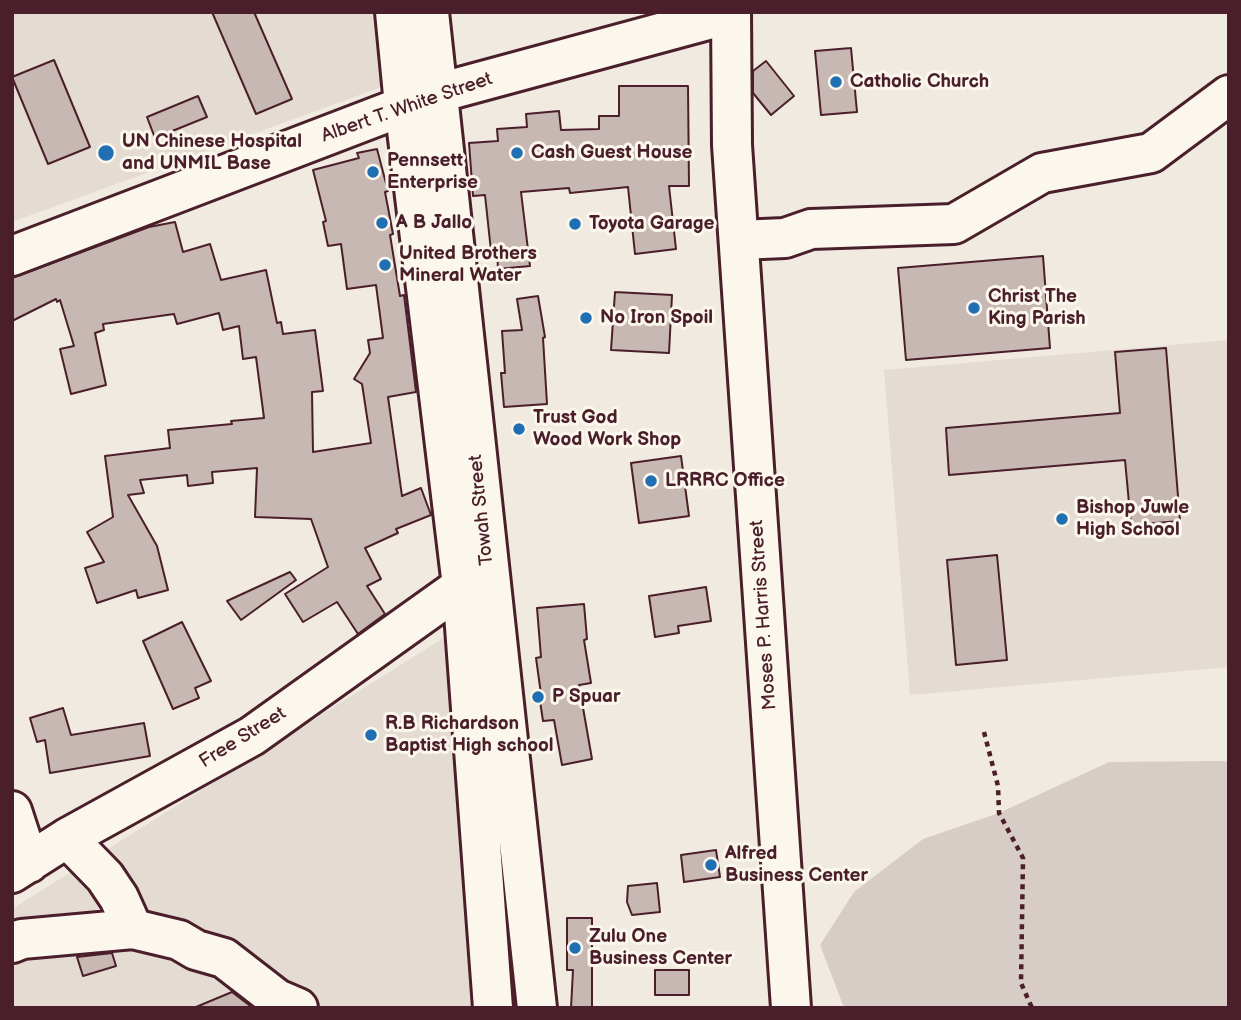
<!DOCTYPE html>
<style>
body{margin:0}
#map{position:relative;width:1241px;height:1020px;overflow:hidden;background:#f0eae0;font-family:"Balsamiq Sans",sans-serif}
canvas{display:block}
.frame{position:absolute;inset:0;border:14px solid #4a1f2b;pointer-events:none}
</style>
<div id="map">
<canvas width="1241" height="1020"></canvas>
<div class="frame"></div>
</div>
<script>
const c = document.querySelector('canvas').getContext('2d');
c.lineJoin = 'round';
function paint(path, color) {
  c.fillStyle = color;
  c.fill(path, 'evenodd');
}
function toPath(rows) {
  const path = new Path2D();
  for (const r of rows) {
    path.moveTo(r[0], r[1]);
    for (let i = 2; i < r.length; i += 2) path.lineTo(r[i], r[i + 1]);
  }
  return path;
}
function strokePath(path, color, width, dash) {
  c.strokeStyle = color;
  c.lineWidth = width;
  c.lineCap = dash ? 'butt' : 'round';
  c.setLineDash(dash || []);
  c.stroke(path);
}
function drawText(font, color, halo, rows, align = 'center') {
  c.font = font + ' "Balsamiq Sans",sans-serif';
  c.lineWidth = 6;
  c.setLineDash([]);
  c.textBaseline = 'middle';
  c.strokeStyle = halo;
  c.fillStyle = color;
  for (const [text, x, y, turn = 0] of rows) {
    c.save();
    c.translate(x, y);
    c.rotate((+turn || 0) * Math.PI / 180);
    c.textAlign = isNaN(turn) ? turn : align;
    if (halo) c.strokeText(text, 0, 0);
    c.fillText(text, 0, 0);
    c.restore();
  }
}
paint(toPath([
 [12,12,379,12,387,85,12,222],
 [1229,340,1229,667,910,695,884,370],
 [445,637,481,1008,12,1008,12,909]
]), '#e4dbd2');
paint(toPath([
 [1222,761,1229,762,1229,1008,849,1008,843,1005,820,945,854,892,923,839,999,813,1109,762]
]), '#d8ccc6');
const building = toPath([
 [212,12,254,12,292,99,256,114,212,12],
 [851,48,857,112,821,115,815,51,851,48],
 [54,60,90,147,48,164,12,77,54,60],
 [766,61,794,96,771,115,753,93,753,71,766,61],
 [619,86,688,86,689,186,669,186,676,249,635,254,628,187,570,193,569,188,521,192,530,266,498,269,497,250,491,251,485,195,473,196,469,143,498,141,497,129,527,127,526,114,559,111,561,130,599,129,599,116,619,116,619,86],
 [198,96,207,117,155,138,147,117,198,96],
 [377,149,388,191,385,192,393,234,390,235,400,296,404,295,416,392,388,397,402,496,421,488,431,515,396,529,398,533,365,548,381,579,367,586,385,614,358,634,337,602,303,622,285,594,328,567,311,519,255,517,257,468,212,472,213,483,188,486,187,475,140,480,144,493,128,495,157,546,168,590,138,598,136,590,97,603,85,568,104,562,87,532,113,517,105,456,170,448,168,430,232,424,231,421,264,418,256,357,243,359,239,326,223,330,219,313,177,324,174,314,103,324,104,330,95,333,106,385,71,394,60,349,74,346,60,300,57,302,56,299,12,321,12,278,149,227,175,222,183,252,210,244,221,280,266,270,277,323,281,322,283,334,315,330,323,391,312,392,313,452,371,443,362,384,354,379,370,353,368,340,383,338,376,285,347,289,341,244,328,246,323,222,326,221,313,170,359,158,357,153,377,149],
 [1043,256,1050,348,906,360,898,268,1043,256],
 [615,292,672,295,669,353,611,350,615,292],
 [538,296,545,337,543,338,547,404,504,407,501,373,505,373,502,331,522,330,517,299,538,296],
 [1166,348,1180,521,1131,525,1125,460,949,475,946,428,1120,413,1115,352,1166,348],
 [681,456,689,516,639,523,631,463,681,456],
 [997,555,1007,660,956,665,947,560,997,555],
 [290,572,296,580,241,620,227,601,290,572],
 [706,587,711,621,678,626,679,633,655,637,649,596,706,587],
 [584,604,587,639,584,640,591,683,579,685,592,759,562,765,554,720,543,721,540,701,542,701,536,658,541,657,537,608,584,604],
 [182,622,211,681,195,688,199,698,173,709,143,641,182,622],
 [63,708,71,735,144,723,150,756,50,773,45,740,37,742,30,718,63,708],
 [716,850,720,877,684,882,681,855,716,850],
 [657,883,660,912,632,915,627,902,628,886,657,883],
 [567,918,592,918,592,1008,571,1008,573,970,567,970,567,918],
 [112,953,116,966,83,976,77,957,112,953],
 [655,970,689,970,689,995,655,995,655,970],
 [232,992,253,1008,196,1008,196,1007,232,992]
]);
paint(building, '#c8b8b3');
strokePath(building, '#4a1f2b', 2);
const minor = toPath([
 [395,12,404,105,462,586,493,1008],
 [429,12,537,1008],
 [739,240,785,238,811,229,954,224,1042,173,1151,153,1229,95],
 [12,256,438,93,730,14],
 [12,811,29,863],
 [67,838,105,877,119,898,133,929],
 [12,873,67,838,252,736,462,586],
 [12,943,22,939,133,929,179,940,196,950,224,958,277,999,298,1008]
]);
const highway = toPath([
 [731,12,732,145,791,1008]
]);
strokePath(minor, '#4a1f2b', 44);
strokePath(highway, '#4a1f2b', 44);
strokePath(toPath([
 [984,732,998,786,999,813,1023,858,1021,983,1032,1008]
]), '#4a1f2b', 4.5, [5, 5]);
strokePath(minor, '#fbf7ec', 38);
strokePath(highway, '#fbf7ec', 38);
for (const [x, y, r, color] of [
 [836,82,7,"#1f6fb2"],
 [106,153,9,"#1f6fb2"],
 [517,153,7,"#1f6fb2"],
 [373,172,7,"#1f6fb2"],
 [382,223,7,"#1f6fb2"],
 [575,224,7,"#1f6fb2"],
 [385,265,7,"#1f6fb2"],
 [974,308,7,"#1f6fb2"],
 [586,318,7,"#1f6fb2"],
 [519,429,7,"#1f6fb2"],
 [651,481,7,"#1f6fb2"],
 [1062,519,7,"#1f6fb2"],
 [538,697,7,"#1f6fb2"],
 [371,735,7,"#1f6fb2"],
 [711,865,7,"#1f6fb2"],
 [575,948,7,"#1f6fb2"]
]) {
  const dot = new Path2D();
  dot.arc(x, y, r, 0, 2 * Math.PI);
  c.fillStyle = color;
  c.fill(dot);
  strokePath(dot, '#fbf7ec', 2.5);
}
drawText('bold 19px', '#4a1f2b', '#fbf7ec', [
 ["Catholic Church",850,82],
 ["UN Chinese Hospital",122,142],
 ["and UNMIL Base",122,164],
 ["Cash Guest House",531,153],
 ["Pennsett",387,161],
 ["Enterprise",387,183],
 ["A B Jallo",396,223],
 ["Toyota Garage",589,224],
 ["United Brothers",399,254],
 ["Mineral Water",399,276],
 ["Christ The",988,297],
 ["King Parish",988,319],
 ["No Iron Spoil",600,318],
 ["Trust God",533,418],
 ["Wood Work Shop",533,440],
 ["LRRRC Office",665,481],
 ["Bishop Juwle",1076,508],
 ["High School",1076,530],
 ["P Spuar",552,697],
 ["R.B Richardson",385,724],
 ["Baptist High school",385,746],
 ["Alfred",725,854],
 ["Business Center",725,876],
 ["Zulu One",589,937],
 ["Business Center",589,959]
], 'left');
drawText('19px', '#4a1f2b', '#fbf7ec', [
 ["Albert T. White Street",407,108,-19],
 ["Towah Street",482,510,-96],
 ["Moses P. Harris Street",764,615,-94],
 ["Free Street",243,738,-32]
]);
</script>
